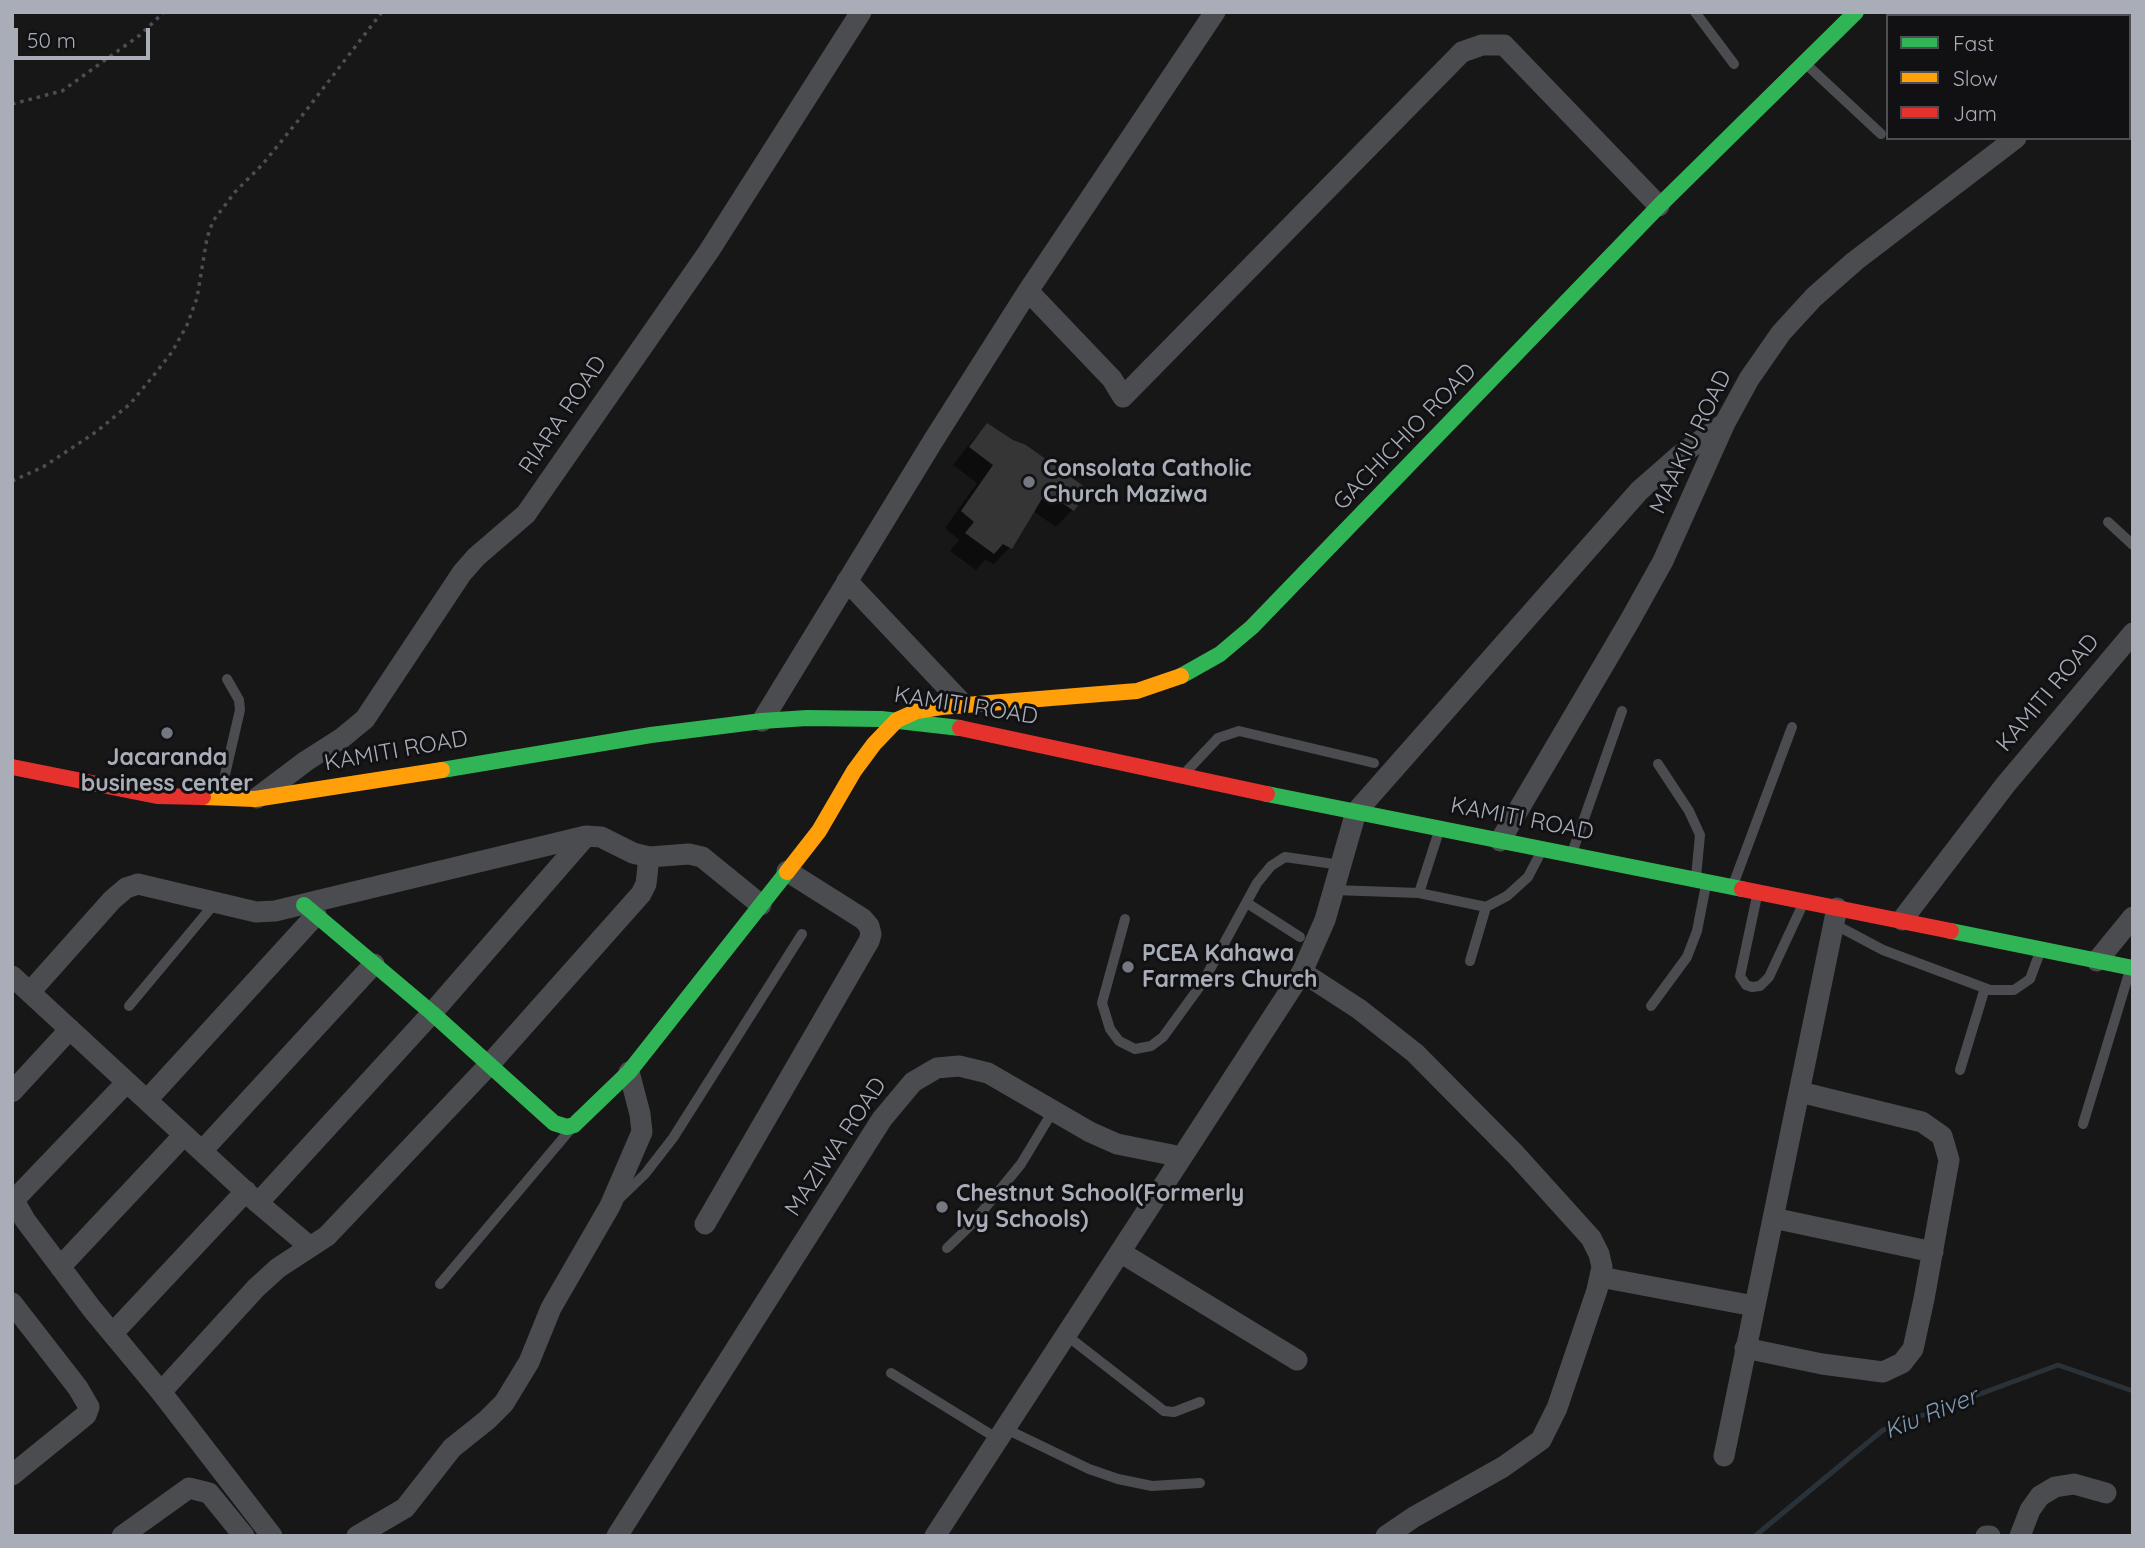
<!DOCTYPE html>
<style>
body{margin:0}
#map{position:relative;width:2145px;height:1548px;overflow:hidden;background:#171717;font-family:Quicksand,sans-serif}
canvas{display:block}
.frame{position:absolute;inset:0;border:14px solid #a8adb8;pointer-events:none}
.legend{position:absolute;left:1886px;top:14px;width:245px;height:126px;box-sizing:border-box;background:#111113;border:2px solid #4d4f55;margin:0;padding:9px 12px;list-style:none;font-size:21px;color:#a8adb8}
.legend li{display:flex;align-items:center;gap:14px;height:35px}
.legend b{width:35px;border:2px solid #4d4f55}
.scale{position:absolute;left:14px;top:28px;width:136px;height:32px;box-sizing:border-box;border:4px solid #a8adb8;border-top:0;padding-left:9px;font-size:21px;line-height:24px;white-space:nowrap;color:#a8adb8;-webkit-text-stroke:5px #111113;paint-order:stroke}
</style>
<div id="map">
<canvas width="2145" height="1548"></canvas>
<div class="frame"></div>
<ul class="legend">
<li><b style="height:9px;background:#30b455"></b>Fast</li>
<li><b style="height:9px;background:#ff9f0a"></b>Slow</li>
<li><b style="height:9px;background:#e5322d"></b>Jam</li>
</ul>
<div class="scale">50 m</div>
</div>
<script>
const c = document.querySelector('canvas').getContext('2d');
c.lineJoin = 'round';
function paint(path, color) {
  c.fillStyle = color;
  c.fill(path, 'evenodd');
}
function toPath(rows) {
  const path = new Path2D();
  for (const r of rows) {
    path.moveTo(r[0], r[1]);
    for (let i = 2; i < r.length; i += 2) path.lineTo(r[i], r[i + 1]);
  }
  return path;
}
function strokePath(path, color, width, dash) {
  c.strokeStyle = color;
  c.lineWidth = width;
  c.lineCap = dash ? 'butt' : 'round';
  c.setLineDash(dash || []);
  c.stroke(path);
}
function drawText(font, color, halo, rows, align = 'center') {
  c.font = font + ' Quicksand,sans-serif';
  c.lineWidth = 6;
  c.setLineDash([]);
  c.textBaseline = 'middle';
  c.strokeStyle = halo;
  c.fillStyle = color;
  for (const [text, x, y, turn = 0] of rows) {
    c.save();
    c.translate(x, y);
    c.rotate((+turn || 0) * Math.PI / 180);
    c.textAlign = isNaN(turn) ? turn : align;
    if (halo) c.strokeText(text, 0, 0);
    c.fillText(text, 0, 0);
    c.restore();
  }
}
paint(toPath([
 [987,425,1072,510,1056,527,1033,511,1010,547,994,564,985,560,976,570,950,551,959,540,945,528,977,483,953,465,971,442]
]), '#0007');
strokePath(toPath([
 [1755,1536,1883,1430,2058,1365,2133,1391]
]), '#2a3239', 5);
paint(toPath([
 [987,423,1013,440,1026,445,1089,490,1074,511,1046,492,1012,549,1003,544,994,554,965,533,974,522,961,511,993,465,969,447]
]), '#353536');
strokePath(toPath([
 [12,104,62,91,140,35,164,12],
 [12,481,43,467,96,432,130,404,154,375,172,352,187,325,197,298,207,238,213,221,235,192,262,165,301,117,382,12]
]), '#4d4e52', 3.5, [3.5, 5]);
strokePath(toPath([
 [1695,12,1734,64],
 [1807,65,1881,134],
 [2108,522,2133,545],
 [1658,764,1689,811,1700,835,1696,877],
 [1184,774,1218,738,1239,731,1374,763],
 [220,796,240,710,239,700,227,679],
 [1572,853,1622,711],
 [1733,885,1792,727],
 [1334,890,1419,893,1486,907,1507,896,1528,877,1541,852],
 [1419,893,1439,831],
 [1757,896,1740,976,1746,985,1752,987,1760,986,1769,977,1803,904],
 [1247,903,1300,937],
 [1125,919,1102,1003,1110,1029,1119,1041,1135,1049,1151,1046,1163,1037,1203,982,1257,883,1271,866,1285,857,1341,865],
 [1834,924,1883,950,1990,990,2014,990,2030,979,2040,952],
 [1470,961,1486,907],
 [129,1006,215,903],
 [1651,1006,1687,957,1697,931,1706,885],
 [1960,1070,1985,988],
 [2083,1124,2130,970],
 [618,1200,645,1174,673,1138,802,934],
 [947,1248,971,1225,1021,1164,1053,1111],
 [440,1284,570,1130],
 [1066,1335,1164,1411,1174,1412,1200,1402],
 [891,1373,998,1439],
 [1006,1429,1089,1469,1118,1479,1152,1486,1200,1483]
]), '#4b4c50', 10);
strokePath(toPath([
 [2129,38,2133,35],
 [1028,291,1112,379,1123,397,1462,52,1482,45,1504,45,1659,206],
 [847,581,963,704],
 [762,721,933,441,1028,291,1215,12],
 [257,798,306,761,342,738,365,719,462,573,476,557,526,514,709,251,861,12],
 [1500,841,1629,622,1663,561,1725,423,1749,379,1781,333,1814,297,1855,261,2016,138],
 [649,857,689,854,702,857,761,905],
 [1902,920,2006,784,2133,633],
 [2097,961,2133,917],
 [1302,972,1359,1009,1415,1053,1516,1155,1591,1238,1599,1254,1602,1267,1597,1290,1557,1408,1541,1440,1503,1467,1414,1517,1386,1536],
 [12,976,258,1203,309,1246],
 [30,992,112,900,126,888,138,884,256,912,275,911,586,836,601,837,633,853,649,857,646,884,641,894,489,1065,327,1236,278,1268,256,1288,161,1392],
 [12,1092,70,1029],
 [147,1100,316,915],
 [202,1151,374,964],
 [12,1197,25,1220,92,1309,161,1392,272,1536],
 [14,1200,127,1082],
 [258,1203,432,1013,586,836],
 [1773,1218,1933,1252],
 [705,1224,869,941,871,934,869,926,863,919,787,871],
 [1120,1252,1297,1360],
 [60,1267,184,1135],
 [1600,1277,1754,1306],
 [12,1303,78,1388,89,1407,86,1415,12,1475],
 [113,1333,246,1191],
 [1745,1348,1822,1364,1883,1372,1902,1363,1913,1349,1924,1299,1949,1160,1942,1136,1922,1122,1800,1092],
 [1724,1456,1837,908],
 [122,1536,189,1488,209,1493,244,1536],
 [357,1536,405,1508,452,1448,487,1420,504,1403,529,1362,551,1308,610,1206,642,1132,640,1114,629,1072],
 [617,1536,882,1119,913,1082,937,1068,959,1066,988,1073,1090,1132,1117,1144,1182,1157,1302,972,1325,920,1356,812,1639,491,1680,455,1725,423],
 [935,1536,1182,1157],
 [1986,1536,1990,1536],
 [2020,1536,2030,1510,2040,1496,2055,1487,2074,1484,2106,1493]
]), '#4b4c50', 21);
strokePath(toPath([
 [1181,676,1220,654,1252,627,1659,206,1856,12],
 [442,770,651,735,762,721,807,718,881,719,960,728],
 [1267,794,1742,889],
 [304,905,432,1013,554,1123,567,1127,574,1125,629,1072,787,872],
 [1951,931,2133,968]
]), '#30b455', 16);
strokePath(toPath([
 [203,797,255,799,442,770],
 [787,872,819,831,854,771,874,744,897,720,917,711,941,707,1137,691,1181,676]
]), '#ff9f0a', 16);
strokePath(toPath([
 [960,728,1267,794],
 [12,767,157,796,203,797],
 [1742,889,1951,931]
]), '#e5322d', 16);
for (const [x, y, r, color] of [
 [1029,482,7,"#757880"],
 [167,733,7,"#757880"],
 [1128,967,7,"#757880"],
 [942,1207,7,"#757880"]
]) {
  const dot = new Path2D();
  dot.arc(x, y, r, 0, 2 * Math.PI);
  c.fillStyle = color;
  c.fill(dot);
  strokePath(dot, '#111113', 2.5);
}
drawText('23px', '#a8adb8', '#111113', [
 ["RIARA ROAD",563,415,-56],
 ["GACHICHIO ROAD",1405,437,-46],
 ["MAAKIU ROAD",1691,442,-64],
 ["KAMITI ROAD",2048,693,-50],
 ["KAMITI ROAD",966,706,9],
 ["KAMITI ROAD",396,751,-10],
 ["KAMITI ROAD",1522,819,11],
 ["MAZIWA ROAD",836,1147,-56]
]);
drawText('bold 23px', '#a8adb8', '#111113', [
 ["Consolata Catholic",1043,469],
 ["Church Maziwa",1043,495],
 ["Jacaranda",167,758,"center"],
 ["business center",167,784,"center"],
 ["PCEA Kahawa",1142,954],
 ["Farmers Church",1142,980],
 ["Chestnut School(Formerly",956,1194],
 ["Ivy Schools)",956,1220]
], 'left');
drawText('italic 24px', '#7f9bb3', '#111113', [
 ["Kiu River",1931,1414,-22]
]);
</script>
